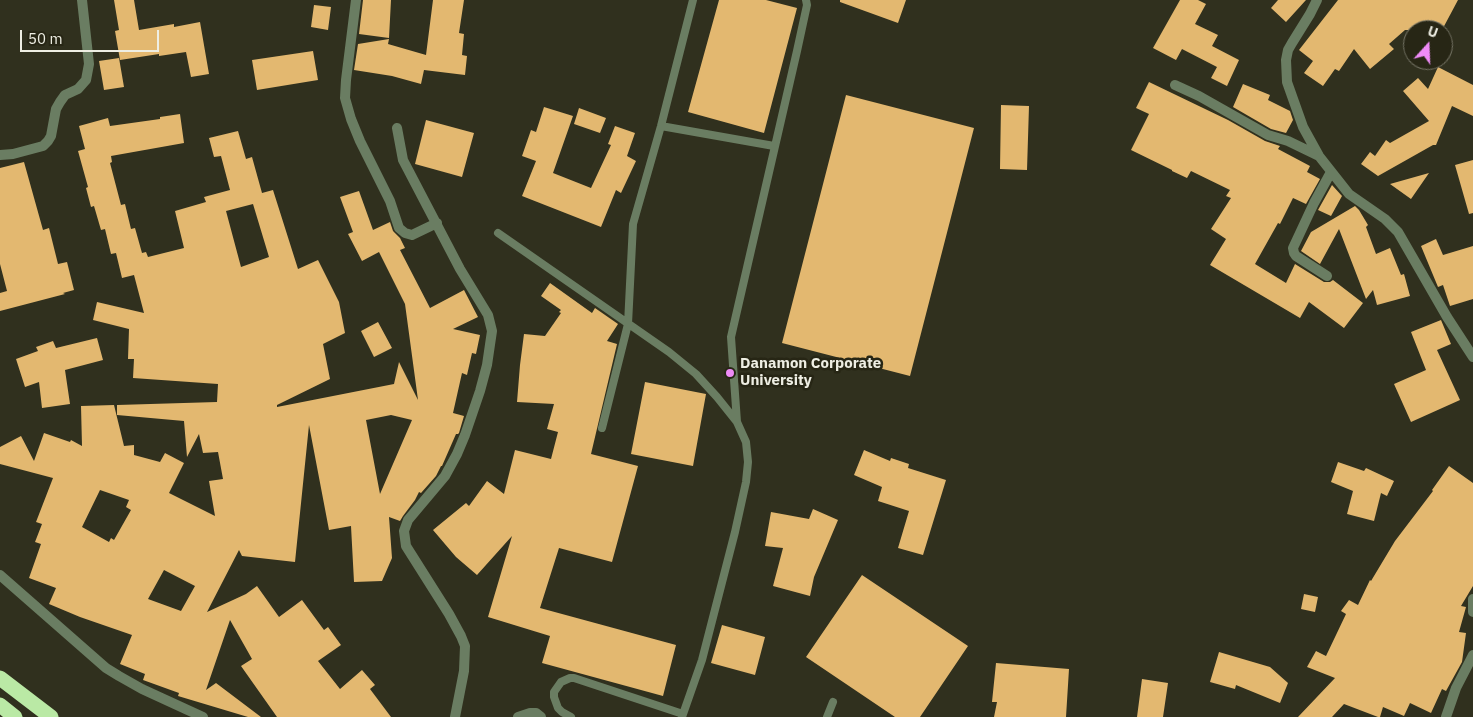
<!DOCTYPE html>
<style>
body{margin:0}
#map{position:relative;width:1473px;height:717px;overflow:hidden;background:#30301e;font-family:"IBM Plex Sans",sans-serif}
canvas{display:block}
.north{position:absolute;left:1403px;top:20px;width:50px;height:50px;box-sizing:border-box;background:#272615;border:1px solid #777667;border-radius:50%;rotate:20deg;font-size:14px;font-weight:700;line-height:20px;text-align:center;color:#eeeee3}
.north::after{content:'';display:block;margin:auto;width:18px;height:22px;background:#ef8bf7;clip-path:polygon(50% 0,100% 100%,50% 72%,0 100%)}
.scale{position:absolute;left:20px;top:30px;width:139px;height:22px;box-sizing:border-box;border:2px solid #eeeee3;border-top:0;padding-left:6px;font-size:15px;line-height:18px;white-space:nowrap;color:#eeeee3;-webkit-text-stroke:4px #272615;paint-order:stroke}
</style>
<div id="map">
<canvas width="1473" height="717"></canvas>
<div class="north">U</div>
<div class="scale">50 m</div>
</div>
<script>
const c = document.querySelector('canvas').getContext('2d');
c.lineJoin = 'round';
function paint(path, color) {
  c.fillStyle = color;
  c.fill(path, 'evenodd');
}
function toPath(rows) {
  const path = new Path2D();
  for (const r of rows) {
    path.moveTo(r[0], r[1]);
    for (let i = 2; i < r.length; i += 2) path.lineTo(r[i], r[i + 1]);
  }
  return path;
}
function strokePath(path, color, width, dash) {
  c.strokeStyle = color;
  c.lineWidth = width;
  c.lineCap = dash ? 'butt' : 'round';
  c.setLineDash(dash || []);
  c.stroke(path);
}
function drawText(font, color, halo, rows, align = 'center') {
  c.font = font + ' "IBM Plex Sans",sans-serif';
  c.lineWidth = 5;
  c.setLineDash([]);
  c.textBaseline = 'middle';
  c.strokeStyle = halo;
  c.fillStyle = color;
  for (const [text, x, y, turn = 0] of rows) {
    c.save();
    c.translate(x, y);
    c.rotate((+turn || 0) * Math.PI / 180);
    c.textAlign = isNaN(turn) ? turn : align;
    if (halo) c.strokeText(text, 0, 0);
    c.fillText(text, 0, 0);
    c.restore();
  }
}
paint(toPath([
 [114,0,134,0,139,30,174,24,174,27,200,22,209,74,191,77,186,52,159,56,159,54,120,60,115,31,119,30],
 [363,0,391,0,389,38,359,34],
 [433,0,464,0,459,33,464,34,462,55,467,56,465,75,424,70,421,84,392,76,354,70,358,44,389,39,388,44,426,55],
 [719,0,766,0,797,8,764,133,688,112],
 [840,0,906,0,898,23,840,2],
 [1180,0,1198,0,1206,4,1195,24,1218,35,1212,46,1239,60,1227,86,1211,78,1217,67,1182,49,1176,60,1153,48],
 [1278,0,1306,0,1286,22,1271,8],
 [1338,0,1458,0,1442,30,1405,30,1389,44,1394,49,1370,69,1354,49,1339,71,1335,69,1323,86,1304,73,1313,61,1299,50],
 [314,5,331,7,328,30,311,27],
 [313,51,318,80,257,90,252,60],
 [119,58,124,87,104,90,99,61],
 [1438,67,1473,85,1473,116,1452,106,1436,145,1433,145,1378,176,1361,164,1370,152,1375,156,1386,140,1390,143,1429,121,1403,91,1418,78,1428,89],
 [1149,82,1228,120,1265,141,1280,146,1278,149,1310,166,1307,172,1320,179,1306,204,1293,198,1280,224,1278,223,1255,264,1286,283,1295,264,1324,282,1330,282,1333,280,1363,303,1344,328,1309,302,1300,318,1210,265,1226,239,1211,229,1231,198,1226,196,1230,190,1191,171,1187,178,1172,171,1172,170,1131,150,1149,114,1136,108],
 [1243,84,1270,95,1268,100,1290,111,1293,120,1286,133,1271,129,1233,107],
 [846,95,974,128,910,376,782,343],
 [1001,105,1029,106,1027,170,1000,169],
 [544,107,573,116,553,173,591,188,611,145,608,144,615,126,635,133,627,156,636,161,621,193,616,190,601,227,522,196,536,161,522,156,531,130,536,132],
 [579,108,606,118,600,133,574,124],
 [180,114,184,143,111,156,112,162,110,163,121,205,125,204,131,229,135,228,142,253,146,252,148,257,184,248,175,211,206,202,204,197,230,190,221,156,214,157,209,138,238,131,246,159,252,157,262,193,273,190,298,269,318,260,339,302,345,333,323,344,330,379,277,405,277,407,394,384,399,362,418,400,405,304,379,252,362,261,348,234,353,232,340,197,359,191,373,230,390,222,393,231,400,238,405,248,400,250,430,308,464,290,478,317,453,329,480,335,476,354,472,353,467,375,462,373,453,413,464,416,459,433,458,434,456,434,442,466,441,466,436,476,421,493,419,492,415,500,403,516,400,521,389,517,392,558,382,581,354,582,351,526,329,530,309,425,295,562,242,556,239,550,207,612,246,594,257,586,279,617,302,600,324,630,328,627,341,645,318,661,340,689,362,670,375,685,370,689,391,717,277,717,241,666,252,659,230,620,206,690,216,683,261,717,248,717,178,696,179,693,143,680,145,674,120,664,132,635,80,617,49,604,56,588,29,578,41,544,35,542,42,524,36,522,53,478,0,464,0,447,21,436,34,461,44,433,70,442,71,440,82,446,81,406,114,405,124,446,134,445,134,455,160,462,165,453,184,463,169,493,215,516,209,481,223,479,218,452,203,453,199,434,187,457,184,421,117,415,117,405,217,402,218,384,133,378,134,359,128,359,129,329,93,320,97,302,144,313,134,275,122,278,116,253,111,254,105,229,101,230,94,206,91,207,86,188,88,187,78,151,85,149,79,126,108,118,110,126,160,119,160,117],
 [253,204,269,257,241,267,226,211],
 [391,415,412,420,380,494,366,420],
 [100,490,129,500,126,507,131,510,114,540,111,538,109,542,82,527],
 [164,570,195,586,181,611,148,599],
 [426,120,474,133,462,177,415,164],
 [1473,160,1473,213,1469,214,1455,165],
 [24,162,43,230,49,228,58,264,67,262,74,290,63,293,65,294,0,311,0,293,7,291,0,264,0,168],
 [1429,173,1411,199,1390,184],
 [1332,185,1342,196,1331,216,1318,210],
 [1355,206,1359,210,1368,225,1366,227,1376,254,1390,248,1401,275,1404,274,1410,296,1377,305,1373,290,1366,299,1339,229,1320,264,1301,251,1311,232],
 [1436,239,1443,255,1473,246,1473,299,1450,306,1443,285,1438,287,1421,246],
 [550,283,592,313,595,308,618,324,607,341,617,344,591,454,638,466,612,562,559,548,540,608,676,645,663,696,542,663,550,636,488,617,512,536,477,575,456,557,433,530,466,503,469,506,487,481,504,494,515,450,551,459,558,432,547,429,554,404,517,402,520,365,524,334,545,336,561,313,559,312,561,310,541,296],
 [1441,320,1451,344,1437,350,1460,400,1411,422,1394,384,1426,370,1411,332],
 [378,322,392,348,374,357,361,331],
 [97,338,103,360,65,370,70,404,42,408,39,382,25,387,16,359,38,351,36,347,53,341,56,348],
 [645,382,706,394,693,466,631,454],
 [864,450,890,461,891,458,909,464,908,468,946,480,923,555,898,548,909,511,878,501,882,487,854,475],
 [1338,462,1364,471,1366,468,1394,481,1387,496,1381,493,1374,521,1347,514,1353,491,1331,482],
 [1449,466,1473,483,1473,586,1461,606,1466,607,1459,632,1466,633,1462,662,1446,691,1442,689,1431,713,1410,703,1404,716,1383,707,1380,717,1378,717,1344,704,1332,717,1298,717,1335,678,1307,667,1316,651,1326,656,1346,614,1341,611,1349,600,1358,605,1370,580,1371,581,1395,541,1433,491,1432,490],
 [813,509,838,520,814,577,810,596,773,586,783,548,765,546,771,512,809,519],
 [862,575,968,646,920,717,895,717,806,657],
 [1304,594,1318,597,1315,612,1301,609],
 [722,625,765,637,755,675,711,663],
 [1219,652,1270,667,1288,683,1280,703,1236,685,1235,689,1210,682],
 [996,663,1069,669,1066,717,994,717,997,702,992,702],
 [1142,679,1168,683,1163,717,1137,717]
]), '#e3b870');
strokePath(toPath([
 [661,126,774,146],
 [498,233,669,352,696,374,717,397,737,422,746,442,748,462,746,482,735,532,702,660,682,717],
 [737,422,731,337,797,51,807,5,806,0],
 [602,428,628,324,633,224,661,126,693,0],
 [571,717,562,712,558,708,554,697,554,692,561,682,570,678,574,678,683,714],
 [827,717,833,702]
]), '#6a7d62', 8);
strokePath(toPath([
 [356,0,346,80,345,98,351,119,360,141,390,201,399,228,405,233,412,235,437,223],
 [1317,0,1310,14,1292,43,1288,50,1286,60,1287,82,1303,127,1319,156,1349,194,1385,219,1398,232,1447,317,1473,357],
 [1175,85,1199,96,1268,135,1288,141,1319,156],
 [397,128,403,160,460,269,488,315,492,331,487,365,480,391,465,435,457,454,445,476,408,520,404,531,406,546,449,614,461,636,465,646,464,671,455,717],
 [0,155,13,154,43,146,48,141,51,136,56,109,60,102,65,95,78,89,86,80,89,64,82,0],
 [1327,276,1296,256,1294,253,1293,248,1314,203,1331,172],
 [0,575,106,668,119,676,142,689,203,717],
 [1473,599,1473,612],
 [518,717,530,713,536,713,541,717],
 [1446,717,1456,688,1473,655]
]), '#6a7d62', 10);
strokePath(toPath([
 [0,678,51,717],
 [0,705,15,717]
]), '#bae9a5', 15);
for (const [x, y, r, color] of [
 [730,373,5,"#ef8bf7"]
]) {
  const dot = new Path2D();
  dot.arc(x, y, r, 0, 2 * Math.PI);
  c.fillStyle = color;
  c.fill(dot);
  strokePath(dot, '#272615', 2);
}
drawText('bold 15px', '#eeeee3', '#272615', [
 ["Danamon Corporate",740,364],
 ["University",740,381]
], 'left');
</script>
